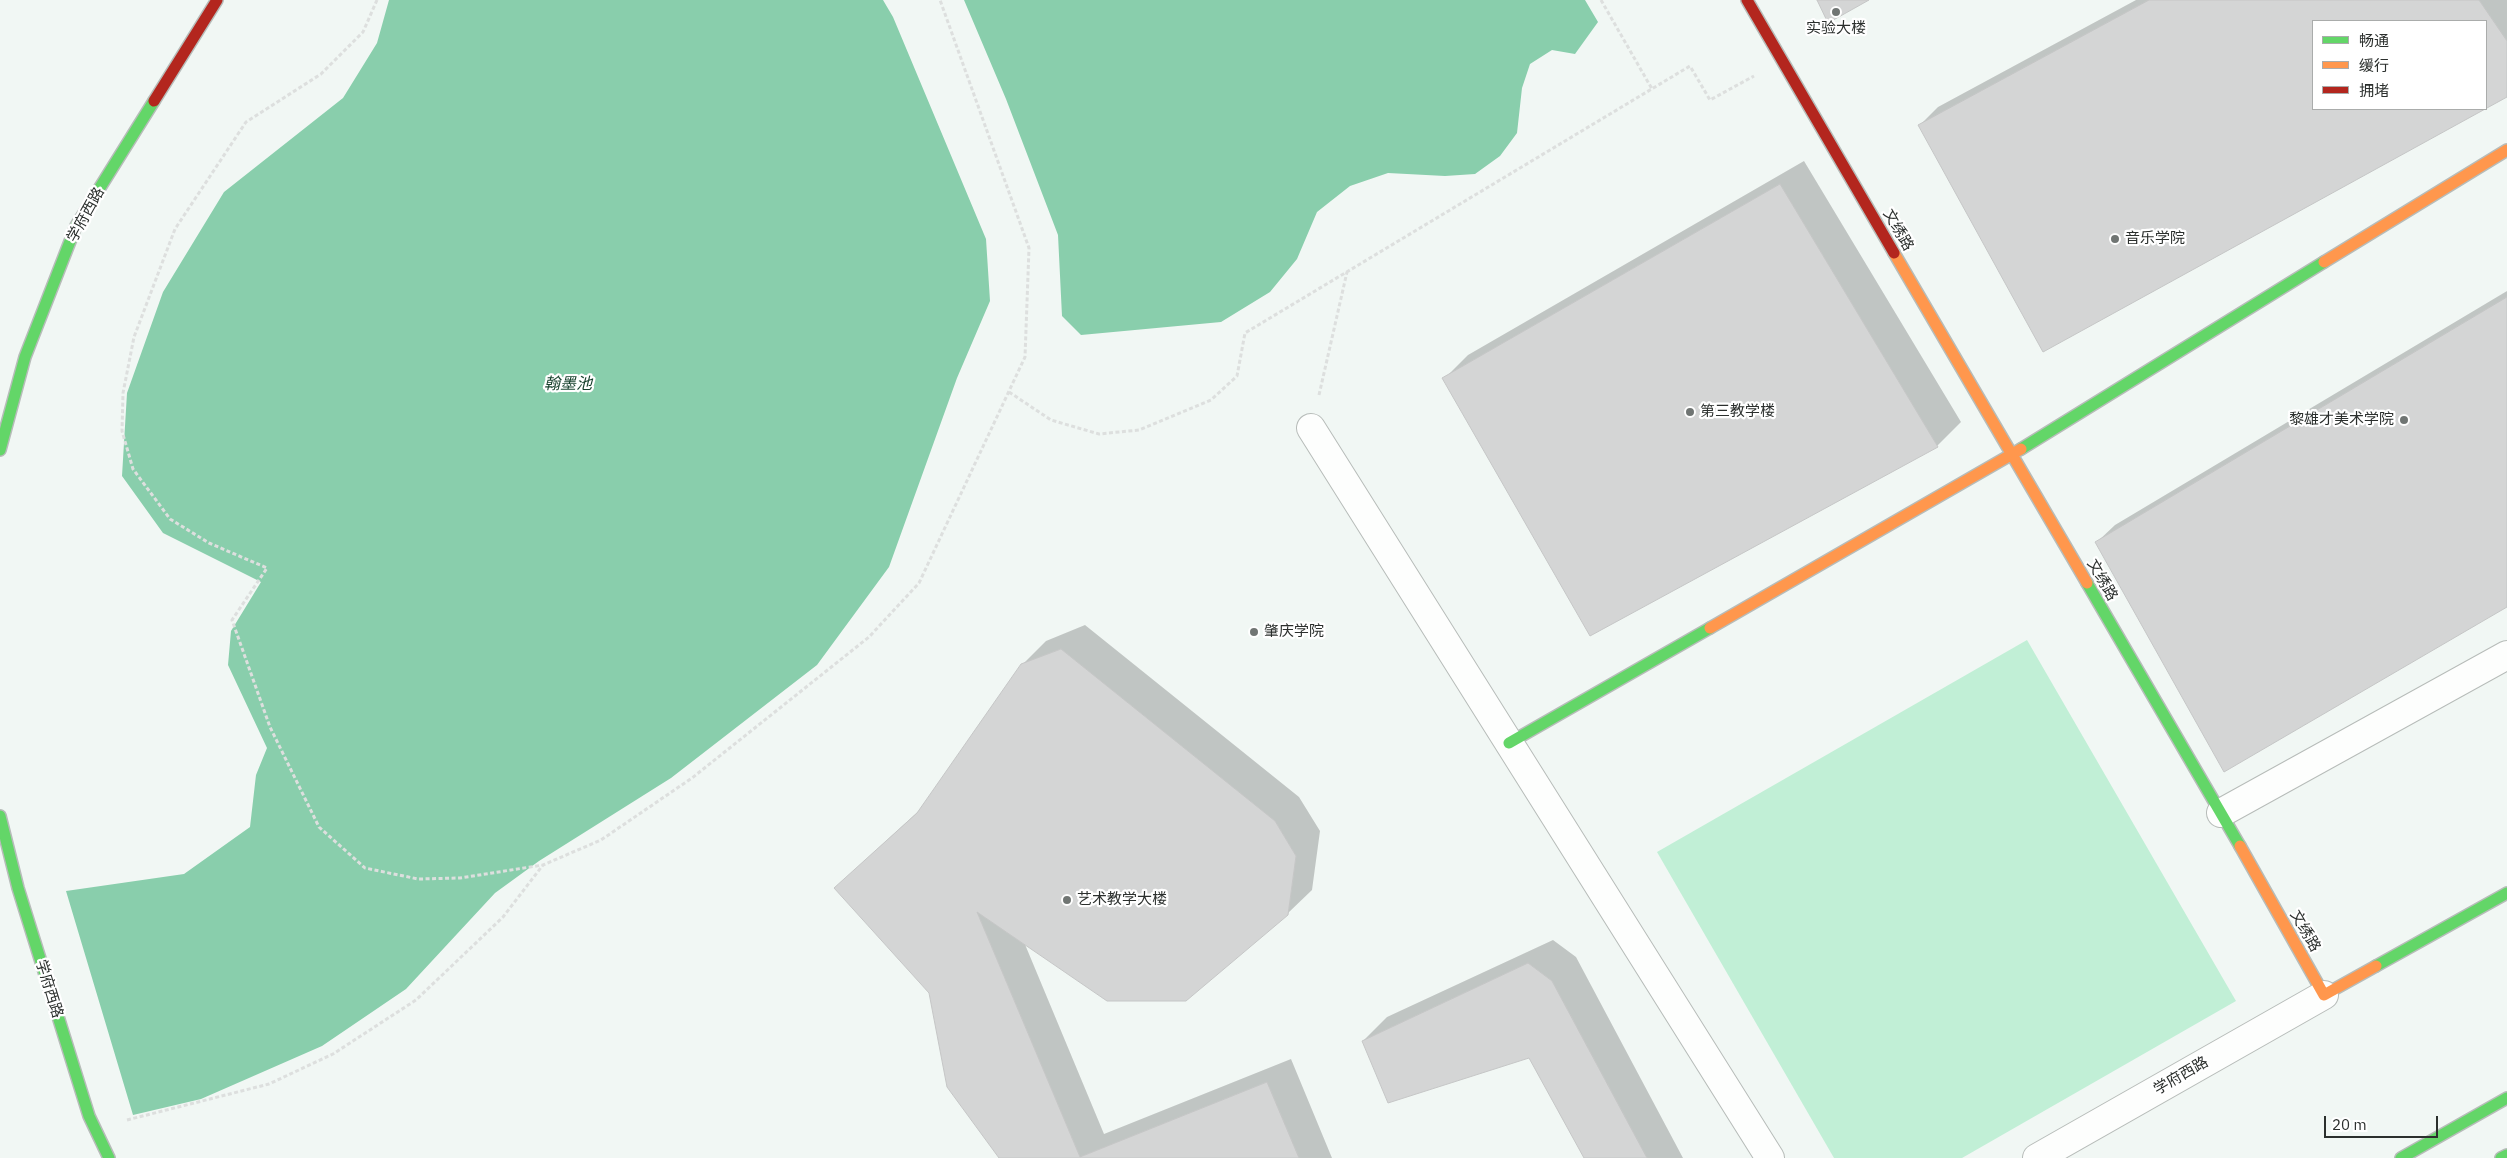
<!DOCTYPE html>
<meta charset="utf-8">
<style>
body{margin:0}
#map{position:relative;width:2507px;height:1158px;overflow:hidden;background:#f1f7f4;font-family:"IBM Plex Sans","Noto Sans SC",sans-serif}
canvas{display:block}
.legend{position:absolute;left:2312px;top:20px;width:175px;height:90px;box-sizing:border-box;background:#fff;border:1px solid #aaacab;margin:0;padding:6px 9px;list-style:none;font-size:15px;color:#2b2f2d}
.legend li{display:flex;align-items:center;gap:10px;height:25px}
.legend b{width:25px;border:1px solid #aaacab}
.scale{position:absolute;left:2324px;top:1116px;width:114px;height:22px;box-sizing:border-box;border:2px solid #2b2f2d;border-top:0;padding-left:6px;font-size:15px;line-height:18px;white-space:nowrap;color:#2b2f2d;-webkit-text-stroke:4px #fff;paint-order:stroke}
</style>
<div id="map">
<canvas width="2507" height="1158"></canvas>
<ul class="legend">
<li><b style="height:6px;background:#63d668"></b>畅通</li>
<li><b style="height:6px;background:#ff974d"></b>缓行</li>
<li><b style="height:6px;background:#b3261e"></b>拥堵</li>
</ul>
<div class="scale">20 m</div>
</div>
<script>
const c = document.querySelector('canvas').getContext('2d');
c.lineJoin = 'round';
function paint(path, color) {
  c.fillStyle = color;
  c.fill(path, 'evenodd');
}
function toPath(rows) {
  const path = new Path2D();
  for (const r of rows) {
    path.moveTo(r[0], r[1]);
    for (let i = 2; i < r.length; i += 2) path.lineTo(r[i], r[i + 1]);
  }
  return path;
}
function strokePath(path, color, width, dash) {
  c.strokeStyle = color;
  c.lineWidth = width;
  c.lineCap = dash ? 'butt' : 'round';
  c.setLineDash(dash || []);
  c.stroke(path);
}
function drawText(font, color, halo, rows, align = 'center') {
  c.font = font + ' "IBM Plex Sans","Noto Sans SC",sans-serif';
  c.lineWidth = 4.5;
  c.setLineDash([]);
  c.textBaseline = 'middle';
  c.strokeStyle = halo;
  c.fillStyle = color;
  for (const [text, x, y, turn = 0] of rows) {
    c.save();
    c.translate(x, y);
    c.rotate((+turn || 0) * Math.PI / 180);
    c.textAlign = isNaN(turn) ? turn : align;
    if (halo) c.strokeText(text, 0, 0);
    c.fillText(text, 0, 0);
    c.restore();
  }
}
paint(toPath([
 [2027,640,2236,1001,1962,1158,1834,1158,1657,852]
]), '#c1efd6');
paint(toPath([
 [389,0,883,0,893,17,986,239,990,301,957,378,889,567,817,665,671,778,539,861,495,893,406,989,322,1046,201,1099,133,1115,66,891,184,874,250,827,256,775,267,748,228,665,231,631,261,582,163,533,122,476,127,393,163,292,224,192,343,98,377,43],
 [964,0,1585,0,1598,22,1575,54,1552,50,1530,64,1522,88,1517,133,1500,156,1475,174,1445,176,1388,173,1350,186,1317,212,1297,259,1270,292,1221,322,1081,335,1062,316,1058,235,1006,99]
]), '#89ceac');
paint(toPath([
 [2136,0,2507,0,2507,96,2486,108,2486,21,2313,21,2313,109,2484,109,2043,351,1920,125,1938,107],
 [1804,161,1961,422,1937,446,1444,379,1468,355],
 [2507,291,2507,606,2097,542,2115,525],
 [1085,625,1299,797,1320,831,1312,890,1287,914,1024,942,1104,1134,1291,1059,1332,1158,1001,1158,930,992,835,888,923,807,1022,665,1046,641],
 [1553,940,1576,957,1683,1158,1586,1158,1530,1056,1363,1041,1387,1017]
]), '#0003');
const building = toPath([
 [1817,0,1869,0,1828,23,1817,0],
 [2149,0,2479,0,2507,41,2507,97,2043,352,1918,125,2149,0],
 [2313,21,2486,21,2486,109,2313,109,2313,21],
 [1780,184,1938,447,1590,636,1442,378,1780,184],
 [2507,297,2507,607,2224,772,2095,542,2507,297],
 [1061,649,1275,821,1296,856,1288,915,1186,1001,1107,1001,977,912,1080,1157,1267,1082,1299,1158,999,1158,947,1087,929,993,834,888,917,813,1021,664,1061,649],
 [1528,963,1552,981,1647,1158,1584,1158,1529,1058,1388,1103,1362,1041,1528,963]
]);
paint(building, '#d4d5d5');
strokePath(building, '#c5c6c6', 1);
const street = toPath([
 [1311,428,1770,1158],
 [2221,813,2507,655],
 [2037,1158,2324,995]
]);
const fast = toPath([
 [2021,449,2324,262],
 [0,450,25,357,76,226,154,101],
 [2087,583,2240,846],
 [1509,743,1710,628],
 [0,816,18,888,89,1116,109,1158],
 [2376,966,2507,893],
 [2401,1158,2507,1098],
 [2501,1158,2507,1155]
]);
const slow = toPath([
 [1894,253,2087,583],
 [2324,262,2507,150],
 [1710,628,2021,449],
 [2240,846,2324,995,2376,966]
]);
const jam = toPath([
 [1747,0,1894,253],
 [154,101,217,0]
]);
strokePath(street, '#b7bcb9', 30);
strokePath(fast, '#b7bcb9', 14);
strokePath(slow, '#b7bcb9', 14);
strokePath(jam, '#b7bcb9', 14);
strokePath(toPath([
 [377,0,363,32,321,74,246,122,175,229,134,337,123,393,122,431,133,469,170,519,209,543,267,568,232,620,270,727,319,827,365,868,418,879,460,878,543,865],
 [1601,0,1652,89],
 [1009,392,1051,420,1099,434,1139,430,1211,400,1237,376,1245,333,1690,66,1710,100,1754,76],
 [1319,395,1347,272],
 [127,1120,269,1084,333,1054,416,1000,503,917,543,865,601,840,692,778,869,637,919,583,1025,357,1029,248,940,0]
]), '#dddfde', 3, [4, 2.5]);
strokePath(street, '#fdfefd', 28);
strokePath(fast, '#63d668', 11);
strokePath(slow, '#ff974d', 11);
strokePath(jam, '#b3261e', 11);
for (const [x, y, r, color] of [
 [1836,12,5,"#707573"],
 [2115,239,5,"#707573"],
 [1690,412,5,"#707573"],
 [2404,420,5,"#707573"],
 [1254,632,5,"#707573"],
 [1067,900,5,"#707573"]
]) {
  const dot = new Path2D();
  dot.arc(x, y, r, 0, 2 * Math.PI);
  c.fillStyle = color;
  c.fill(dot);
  strokePath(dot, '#fff', 2);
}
drawText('15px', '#2b2f2d', '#fff', [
 ["实验大楼",1836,29,"center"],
 ["音乐学院",2125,239],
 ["第三教学楼",1700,412],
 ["黎雄才美术学院",2394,420,"right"],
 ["肇庆学院",1264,632],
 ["艺术教学大楼",1077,900]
], 'left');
drawText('15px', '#2b2f2d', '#fff', [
 ["学府西路",86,215,-61],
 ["文绣路",1898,230,60],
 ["文绣路",2102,580,60],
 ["文绣路",2305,931,60],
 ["学府西路",49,989,73],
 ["学府西路",2181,1076,-30]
]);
drawText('italic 16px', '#153f2b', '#fff', [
 ["翰墨池",568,384]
]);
</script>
